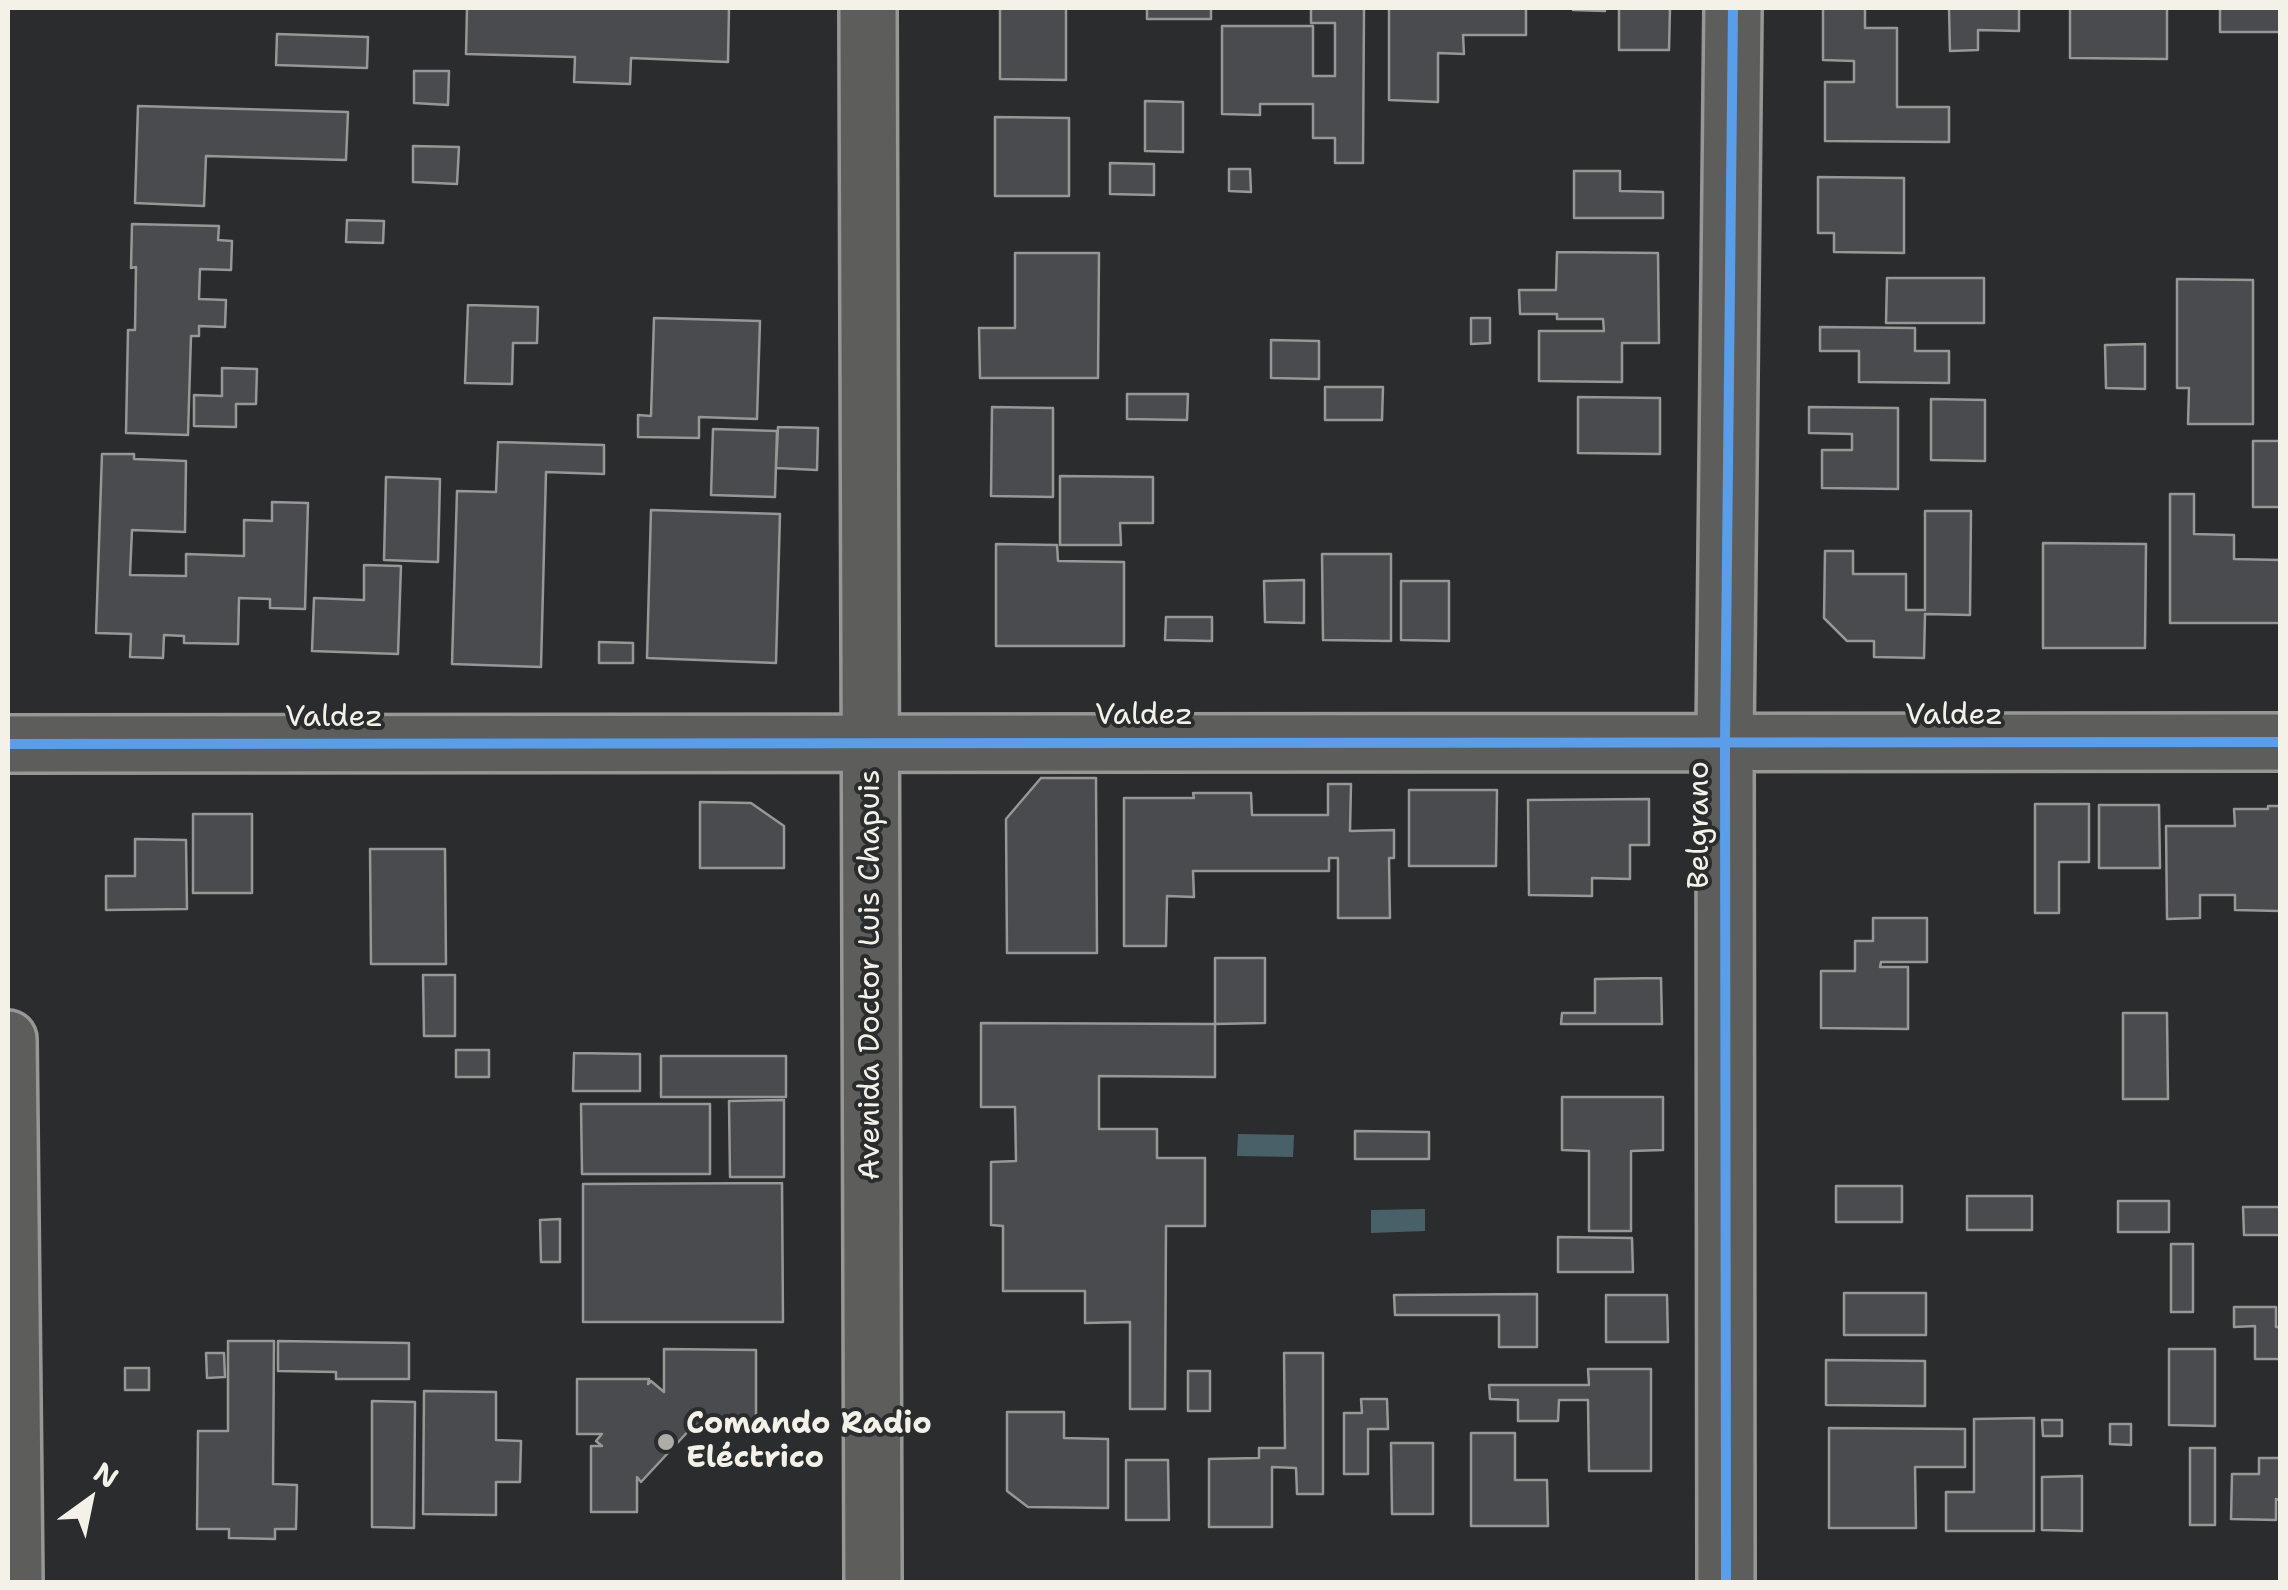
<!DOCTYPE html>
<meta charset="utf-8">
<style>
body{margin:0}
#map{position:relative;width:2288px;height:1590px;overflow:hidden;background:#2b2c2d;font-family:"Shantell Sans",sans-serif}
canvas{display:block}
.frame{position:absolute;inset:0;border:10px solid #f4f1e8;pointer-events:none}
.north{position:absolute;left:40px;top:1450px;width:100px;height:100px;-webkit-text-stroke:8px #2a2d2e;paint-order:stroke;rotate:33deg;font-size:28px;font-weight:700;line-height:40px;text-align:center;color:#f4f1e8}
.north::after{content:'';display:block;margin:auto;width:35px;height:45px;background:#f4f1e8;clip-path:polygon(50% 0,100% 100%,50% 72%,0 100%)}
</style>
<div id="map">
<canvas width="2288" height="1590"></canvas>
<div class="frame"></div>
<div class="north">N</div>
</div>
<script>
const c = document.querySelector('canvas').getContext('2d');
c.lineJoin = 'round';
function paint(path, color) {
  c.fillStyle = color;
  c.fill(path, 'evenodd');
}
function toPath(rows) {
  const path = new Path2D();
  for (const r of rows) {
    path.moveTo(r[0], r[1]);
    for (let i = 2; i < r.length; i += 2) path.lineTo(r[i], r[i + 1]);
  }
  return path;
}
function strokePath(path, color, width, dash) {
  c.strokeStyle = color;
  c.lineWidth = width;
  c.lineCap = dash ? 'butt' : 'round';
  c.setLineDash(dash || []);
  c.stroke(path);
}
function drawText(font, color, halo, rows, align = 'center') {
  c.font = font + ' "Shantell Sans",sans-serif';
  c.lineWidth = 8;
  c.setLineDash([]);
  c.textBaseline = 'middle';
  c.strokeStyle = halo;
  c.fillStyle = color;
  for (const [text, x, y, turn = 0] of rows) {
    c.save();
    c.translate(x, y);
    c.rotate((+turn || 0) * Math.PI / 180);
    c.textAlign = isNaN(turn) ? turn : align;
    if (halo) c.strokeText(text, 0, 0);
    c.fillText(text, 0, 0);
    c.restore();
  }
}
paint(toPath([
 [1238,1134,1294,1135,1293,1157,1237,1156],
 [1425,1209,1425,1231,1371,1233,1371,1210]
]), '#486169');
const building = toPath([
 [467,8,729,8,728,62,631,58,630,84,574,82,575,57,466,54,467,8],
 [1000,8,1066,8,1066,80,1000,79,1000,8],
 [1147,8,1211,8,1211,19,1147,19,1147,8],
 [1311,8,1364,8,1363,163,1335,163,1335,138,1313,138,1313,104,1260,104,1260,115,1222,114,1222,26,1313,26,1313,76,1335,76,1335,23,1311,23,1311,8],
 [1389,8,1526,8,1526,35,1463,35,1464,54,1438,53,1438,102,1389,100,1389,8],
 [1573,8,1605,8,1605,11,1573,10,1573,8],
 [1619,8,1670,8,1669,50,1619,50,1619,8],
 [1823,8,1865,8,1865,28,1897,28,1897,107,1949,107,1949,142,1825,141,1825,82,1854,82,1854,61,1823,60,1823,8],
 [1949,8,2019,8,2019,31,1978,30,1978,50,1950,51,1949,8],
 [2070,8,2167,8,2167,59,2070,58,2070,8],
 [2220,8,2280,8,2280,32,2220,32,2220,8],
 [277,34,368,37,367,68,276,65,277,34],
 [414,71,449,71,448,105,414,103,414,71],
 [1145,101,1183,102,1183,152,1145,151,1145,101],
 [138,106,348,112,346,160,206,156,204,206,135,203,138,106],
 [995,117,1069,118,1069,196,995,196,995,117],
 [413,146,459,147,457,184,413,182,413,146],
 [1110,163,1154,164,1154,195,1110,194,1110,163],
 [1229,169,1250,169,1251,192,1229,191,1229,169],
 [1574,171,1620,171,1620,191,1663,192,1663,218,1574,218,1574,171],
 [1818,177,1904,178,1904,253,1834,252,1834,233,1818,233,1818,177],
 [347,220,384,221,383,243,346,242,347,220],
 [132,224,219,226,218,240,232,241,231,270,200,269,199,299,226,300,225,327,199,326,199,336,191,336,188,435,126,433,128,330,135,330,136,267,131,268,132,224],
 [1557,252,1658,253,1659,343,1622,343,1622,382,1539,381,1539,331,1604,331,1603,319,1557,319,1557,314,1520,314,1519,290,1556,290,1557,252],
 [1015,253,1099,253,1098,378,980,378,979,328,1015,328,1015,253],
 [1887,278,1984,278,1984,323,1886,323,1887,278],
 [2177,279,2253,280,2253,424,2188,424,2189,388,2177,388,2177,279],
 [468,305,538,307,537,343,513,343,512,384,465,383,468,305],
 [654,318,760,321,757,419,699,417,699,438,638,437,638,415,651,416,654,318],
 [1471,318,1490,318,1490,343,1471,344,1471,318],
 [1820,327,1915,328,1915,351,1949,351,1949,383,1859,382,1859,351,1820,351,1820,327],
 [1271,340,1319,341,1319,379,1271,378,1271,340],
 [2145,344,2145,389,2106,388,2105,345,2145,344],
 [222,368,257,369,256,404,236,404,236,427,194,426,194,395,222,396,222,368],
 [1325,387,1383,387,1382,420,1325,420,1325,387],
 [1127,394,1188,394,1187,420,1127,419,1127,394],
 [1578,397,1660,398,1660,454,1578,453,1578,397],
 [1931,399,1985,400,1985,461,1931,460,1931,399],
 [992,407,1053,408,1053,497,991,496,992,407],
 [1809,407,1898,408,1898,489,1822,488,1822,450,1852,450,1852,434,1809,433,1809,407],
 [778,427,818,428,817,470,776,468,778,427],
 [713,429,777,431,775,497,711,495,713,429],
 [2253,441,2280,441,2280,507,2253,507,2253,441],
 [498,442,604,445,604,474,546,472,541,667,452,664,457,491,496,492,498,442],
 [102,454,134,454,134,459,186,461,185,532,132,530,130,575,186,576,186,554,244,556,244,520,272,521,272,502,308,503,305,609,270,608,270,599,239,598,238,644,184,643,184,636,164,635,163,658,130,657,131,634,96,633,102,454],
 [1060,476,1153,477,1153,523,1120,523,1121,545,1060,545,1060,476],
 [386,477,440,479,438,562,384,560,386,477],
 [2170,494,2194,494,2194,534,2234,535,2234,559,2280,560,2280,623,2170,623,2170,494],
 [651,510,780,514,776,663,647,658,651,510],
 [1925,511,1971,511,1970,615,1925,614,1924,658,1874,657,1874,641,1847,641,1824,618,1825,551,1853,551,1853,574,1906,574,1906,610,1925,610,1925,511],
 [2043,543,2146,544,2145,648,2043,648,2043,543],
 [996,544,1057,545,1058,561,1124,562,1124,646,996,646,996,544],
 [1322,554,1391,554,1391,641,1323,640,1322,554],
 [364,565,401,566,398,654,312,651,314,598,364,600,364,565],
 [1304,580,1304,623,1265,622,1264,581,1304,580],
 [1401,581,1449,581,1449,641,1401,640,1401,581],
 [1166,617,1212,617,1212,641,1165,640,1166,617],
 [599,642,633,643,633,663,599,663,599,642],
 [1041,778,1096,778,1097,953,1007,953,1006,819,1041,778],
 [1328,784,1351,784,1350,831,1394,830,1394,858,1389,858,1390,918,1338,918,1338,858,1329,858,1329,871,1193,871,1194,897,1167,896,1166,946,1124,946,1124,798,1194,798,1193,793,1251,793,1252,815,1328,815,1328,784],
 [1409,790,1497,790,1496,866,1409,866,1409,790],
 [1649,799,1649,845,1630,845,1630,879,1592,878,1592,896,1529,895,1528,800,1649,799],
 [700,802,751,803,784,826,784,868,700,868,700,802],
 [2035,804,2089,804,2089,862,2059,862,2059,913,2035,913,2035,804],
 [2099,805,2159,805,2160,868,2099,868,2099,805],
 [2268,806,2280,806,2280,911,2235,910,2235,895,2200,895,2200,918,2167,919,2166,826,2235,826,2234,809,2268,809,2268,806],
 [193,814,252,814,252,893,193,893,193,814],
 [135,839,186,840,187,909,106,910,106,876,135,876,135,839],
 [370,849,445,849,446,964,371,964,370,849],
 [1873,918,1927,918,1927,962,1881,962,1880,967,1908,967,1908,1029,1821,1028,1821,971,1855,971,1855,941,1873,941,1873,918],
 [1215,958,1265,958,1265,1023,1215,1024,1215,958],
 [423,975,455,975,455,1036,424,1036,423,975],
 [1661,978,1662,1024,1561,1024,1562,1013,1595,1013,1595,979,1661,978],
 [2123,1013,2167,1013,2168,1099,2123,1099,2123,1013],
 [981,1023,1215,1024,1215,1077,1099,1076,1099,1129,1157,1129,1157,1158,1205,1158,1205,1226,1166,1226,1165,1409,1130,1409,1130,1322,1085,1323,1085,1291,1003,1291,1003,1226,991,1225,991,1162,1016,1161,1015,1107,981,1107,981,1023],
 [456,1050,489,1050,489,1077,456,1077,456,1050],
 [574,1053,640,1054,640,1091,573,1091,574,1053],
 [661,1056,786,1056,786,1097,661,1097,661,1056],
 [1562,1097,1663,1097,1663,1150,1631,1151,1631,1231,1589,1231,1589,1151,1562,1150,1562,1097],
 [784,1100,784,1177,730,1177,729,1101,784,1100],
 [581,1104,710,1104,710,1174,582,1174,581,1104],
 [1355,1131,1429,1132,1429,1159,1355,1159,1355,1131],
 [782,1183,783,1322,583,1322,583,1184,782,1183],
 [1836,1186,1902,1186,1902,1222,1836,1222,1836,1186],
 [1967,1196,2032,1196,2032,1230,1967,1230,1967,1196],
 [2118,1201,2169,1201,2169,1232,2118,1232,2118,1201],
 [2243,1207,2280,1207,2280,1235,2244,1235,2243,1207],
 [560,1219,560,1262,541,1262,540,1220,560,1219],
 [1558,1237,1632,1238,1633,1272,1558,1272,1558,1237],
 [2171,1244,2193,1244,2193,1312,2171,1312,2171,1244],
 [1844,1293,1926,1293,1926,1335,1844,1335,1844,1293],
 [1537,1294,1537,1347,1499,1347,1499,1315,1395,1315,1394,1295,1537,1294],
 [1606,1295,1667,1295,1668,1342,1606,1342,1606,1295],
 [2234,1307,2276,1307,2276,1327,2280,1327,2280,1359,2255,1359,2255,1326,2234,1327,2234,1307],
 [228,1341,274,1341,273,1484,297,1485,296,1529,275,1529,275,1539,229,1538,229,1529,197,1529,198,1431,228,1431,228,1341],
 [278,1341,409,1343,409,1379,336,1379,336,1372,278,1371,278,1341],
 [664,1349,756,1350,756,1425,694,1425,641,1482,637,1477,637,1512,591,1512,591,1446,602,1446,596,1441,602,1434,577,1434,577,1379,649,1379,648,1384,651,1381,664,1392,664,1349],
 [2169,1349,2215,1349,2215,1426,2169,1425,2169,1349],
 [206,1353,224,1353,225,1377,207,1378,206,1353],
 [1284,1353,1323,1353,1323,1494,1297,1494,1296,1468,1272,1467,1272,1527,1209,1527,1209,1459,1259,1458,1259,1448,1285,1448,1284,1353],
 [1826,1360,1925,1361,1925,1406,1826,1405,1826,1360],
 [125,1368,149,1368,149,1390,125,1390,125,1368],
 [1588,1369,1651,1369,1651,1471,1589,1471,1588,1400,1559,1400,1558,1421,1518,1421,1518,1400,1490,1399,1489,1385,1589,1385,1588,1369],
 [1188,1371,1210,1371,1210,1411,1188,1411,1188,1371],
 [424,1391,496,1392,496,1440,521,1441,520,1482,496,1482,496,1515,423,1514,424,1391],
 [1361,1399,1387,1399,1388,1429,1368,1429,1368,1474,1344,1474,1344,1413,1362,1413,1361,1399],
 [372,1401,415,1402,414,1528,372,1527,372,1401],
 [1007,1412,1064,1412,1064,1438,1108,1439,1108,1508,1028,1507,1007,1491,1007,1412],
 [2034,1418,2034,1531,1946,1531,1946,1492,1974,1492,1974,1419,2034,1418],
 [2042,1420,2062,1420,2062,1436,2043,1436,2042,1420],
 [2110,1424,2131,1424,2131,1445,2110,1444,2110,1424],
 [1829,1428,1965,1429,1965,1467,1915,1467,1916,1528,1829,1528,1829,1428],
 [1471,1433,1515,1433,1515,1480,1547,1480,1548,1526,1471,1526,1471,1433],
 [1391,1443,1433,1443,1433,1514,1392,1514,1391,1443],
 [2190,1448,2215,1448,2215,1525,2190,1525,2190,1448],
 [2259,1458,2280,1458,2280,1500,2276,1499,2276,1520,2231,1519,2232,1474,2259,1474,2259,1458],
 [1126,1460,1168,1460,1169,1520,1126,1520,1126,1460],
 [2082,1476,2082,1531,2042,1530,2042,1477,2082,1476]
]);
paint(building, '#494b4f');
strokePath(building, '#979796', 2.5);
const minor = toPath([
 [8,744,2280,742],
 [8,1039,14,1582],
 [1726,1582,1725,740,1733,8]
]);
const secondary = toPath([
 [868,8,873,1582]
]);
strokePath(minor, '#979796', 62);
strokePath(secondary, '#979796', 62);
strokePath(minor, '#5d5d5c', 55);
strokePath(secondary, '#5d5d5c', 55);
strokePath(toPath([
 [8,744,2280,742],
 [1726,1582,1725,740,1733,8]
]), '#5a9eea', 10);
for (const [x, y, r, color] of [
 [666,1442,10,"#aeaca7"]
]) {
  const dot = new Path2D();
  dot.arc(x, y, r, 0, 2 * Math.PI);
  c.fillStyle = color;
  c.fill(dot);
  strokePath(dot, '#2a2d2e', 4);
}
drawText('30px', '#f4f1e8', '#2a2d2e', [
 ["Valdez",1144,716],
 ["Valdez",1954,716],
 ["Valdez",334,718],
 ["Belgrano",1700,825,-90],
 ["Avenida Doctor Luis Chapuis",871,975,-90]
]);
drawText('bold 30px', '#f4f1e8', '#2a2d2e', [
 ["Comando Radio",686,1425],
 ["Eléctrico",686,1459]
], 'left');
</script>
